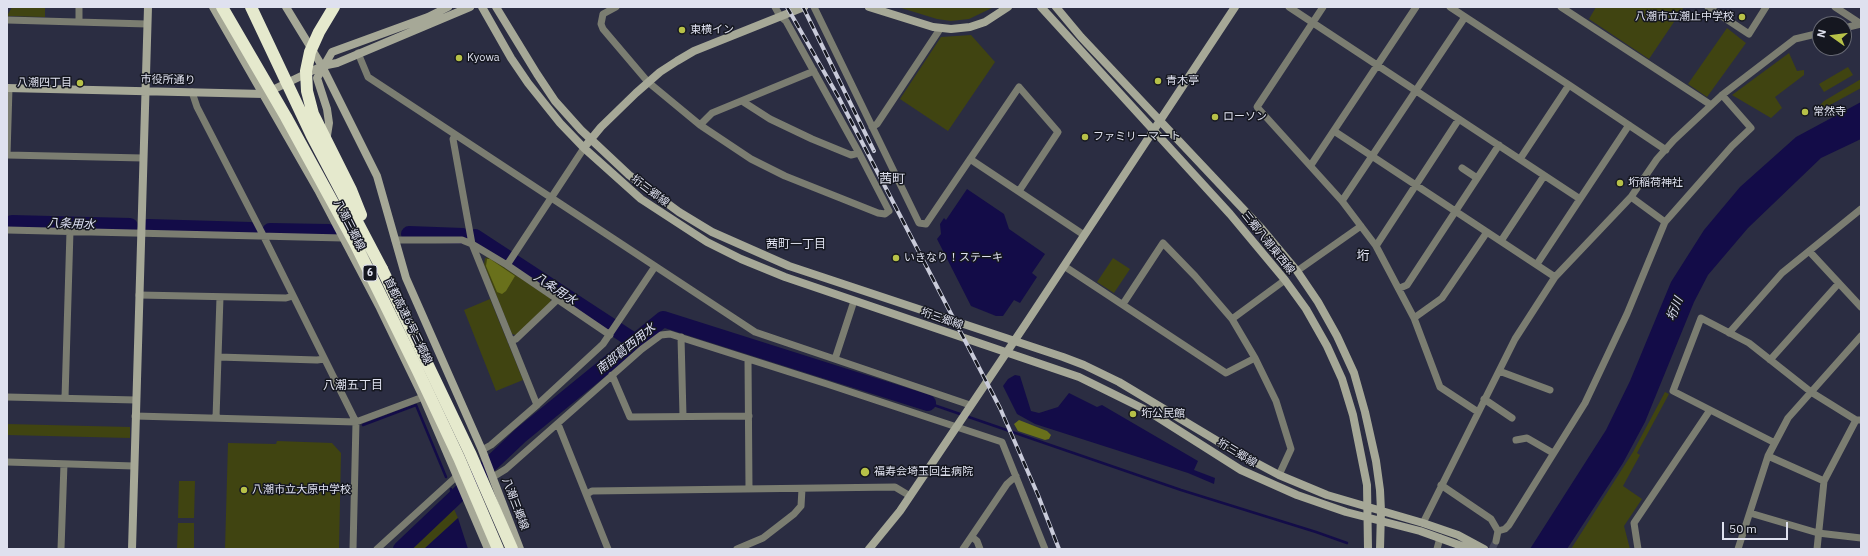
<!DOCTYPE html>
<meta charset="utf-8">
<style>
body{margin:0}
#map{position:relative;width:1868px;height:556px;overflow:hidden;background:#2b2d42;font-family:"IBM Plex Sans",sans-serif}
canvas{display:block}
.frame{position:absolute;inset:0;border:8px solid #dfe1ef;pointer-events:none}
.north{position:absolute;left:1812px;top:16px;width:40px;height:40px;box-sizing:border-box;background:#151720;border:1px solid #666873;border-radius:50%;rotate:284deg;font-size:11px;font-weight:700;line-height:16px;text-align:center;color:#dfe1ef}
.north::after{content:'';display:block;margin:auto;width:14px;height:18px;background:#b7c148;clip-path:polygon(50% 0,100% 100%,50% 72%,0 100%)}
.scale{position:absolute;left:1722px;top:522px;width:66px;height:18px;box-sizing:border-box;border:2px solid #dfe1ef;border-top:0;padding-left:5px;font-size:12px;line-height:14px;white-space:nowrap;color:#dfe1ef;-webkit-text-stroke:3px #151720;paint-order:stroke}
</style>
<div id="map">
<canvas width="1868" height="556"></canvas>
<div class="frame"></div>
<div class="north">N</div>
<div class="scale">50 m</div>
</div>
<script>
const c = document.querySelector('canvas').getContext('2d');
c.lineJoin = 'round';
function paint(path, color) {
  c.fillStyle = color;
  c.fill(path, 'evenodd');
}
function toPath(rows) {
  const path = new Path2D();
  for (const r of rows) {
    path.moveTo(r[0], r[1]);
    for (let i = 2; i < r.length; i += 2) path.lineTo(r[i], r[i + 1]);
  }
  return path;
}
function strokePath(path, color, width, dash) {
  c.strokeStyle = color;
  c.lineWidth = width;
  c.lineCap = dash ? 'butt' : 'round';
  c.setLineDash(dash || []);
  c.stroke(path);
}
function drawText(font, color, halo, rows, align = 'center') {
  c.font = font + ' "IBM Plex Sans","Noto Sans JP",sans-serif';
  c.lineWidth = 3;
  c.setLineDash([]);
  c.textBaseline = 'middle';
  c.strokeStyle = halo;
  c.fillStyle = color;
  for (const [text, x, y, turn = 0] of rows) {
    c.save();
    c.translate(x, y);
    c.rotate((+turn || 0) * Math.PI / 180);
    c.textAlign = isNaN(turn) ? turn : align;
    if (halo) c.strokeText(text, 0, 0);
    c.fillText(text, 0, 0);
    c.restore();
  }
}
paint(toPath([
 [12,7,45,7,45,17,7,16],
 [898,7,994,7,969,19,951,21,937,19],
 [1596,7,1684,7,1649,59,1589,19],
 [1727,28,1746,43,1707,97,1688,84],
 [971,35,995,62,948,131,900,99,941,37],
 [1789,53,1797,71,1804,70,1804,75,1775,97,1782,108,1771,118,1732,95],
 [1848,67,1853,75,1824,92,1819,84],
 [1861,79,1861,88,1819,111,1817,108,1824,101],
 [489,257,550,298,551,302,516,335,512,334,484,265,485,258],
 [1113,258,1130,269,1114,293,1097,282],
 [490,299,523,380,496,391,464,310],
 [1665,392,1669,394,1637,453,1640,455,1623,486,1642,499,1624,526,1630,549,1571,549,1633,452],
 [7,424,130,427,130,438,7,435],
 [277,441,332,443,341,453,339,549,225,549,228,443,276,444],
 [179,481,195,481,194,518,178,518],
 [453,507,458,518,424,549,407,549],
 [178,523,194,523,194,549,177,549]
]), '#404411');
paint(toPath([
 [487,259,490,259,515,276,506,291,502,294,497,292,486,266],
 [1019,420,1047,431,1051,435,1049,439,1045,440,1018,431,1014,424]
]), '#69701b');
paint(toPath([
 [1861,102,1861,139,1821,158,1748,228,1708,275,1694,302,1645,422,1623,463,1567,549,1530,549,1606,430,1630,381,1671,282,1704,230,1740,187,1796,137],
 [967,189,1004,214,1009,229,1045,254,1032,273,1037,277,1020,303,1014,300,1003,316,996,316,971,306,937,239,941,234,940,224,944,218,946,220],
 [1015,375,1020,376,1031,411,1039,413,1058,407,1069,393,1097,407,1102,405,1198,461,1194,470,1215,478,1214,484,1188,473,1035,424,1017,414,1003,386,1008,379],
 [458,518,468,549,424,549]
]), '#130c48');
strokePath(toPath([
 [928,403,1181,490,1316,532,1347,543],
 [363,425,416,405,446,477],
 [451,489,452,502]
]), '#130c48', 2.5);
strokePath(toPath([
 [12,223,130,226],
 [148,227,251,230],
 [270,231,329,232],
 [409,234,463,236],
 [475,237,634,341],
 [401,549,521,435,663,319,928,403]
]), '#130c48', 16);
strokePath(toPath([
 [1492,549,1496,541]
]), '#46485c', 7, [7, 3.5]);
strokePath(toPath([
 [616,7,603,14,601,24,603,29,648,82,700,125,751,159,785,176,878,213,885,214,889,211,859,153,786,21,780,16,775,7],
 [814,7,919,223,926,224,1019,87,1058,132,1019,191],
 [1289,7,1580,199],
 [1323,7,1257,107,1342,201,1376,246,1414,318,1440,387,1478,412],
 [1450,7,1569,85,1520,159],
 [1561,7,1711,105],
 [1708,7,1749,34,1766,7],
 [1835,7,1861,24],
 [7,20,147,24],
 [79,22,79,7],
 [1844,28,1861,24],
 [358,53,368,77,755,332,970,405],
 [1569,85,1666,150],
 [192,92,197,107,263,235,356,422,353,549],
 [742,101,770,119,812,139,851,155,859,153],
 [700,125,712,113,814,71],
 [872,127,877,124,940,29],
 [1334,131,1555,277],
 [455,136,453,139,472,244,537,405],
 [7,155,143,158],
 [7,155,9,88],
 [970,159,1084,235],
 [1311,165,1416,7],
 [1462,168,1477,178],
 [1631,197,1665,222],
 [1342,201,1465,17],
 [7,230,343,238],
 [395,240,462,240,472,244,507,265,610,335],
 [1501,241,1544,176],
 [1376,246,1459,119],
 [1809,251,1861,307],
 [1537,264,1629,125],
 [507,265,584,148],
 [1064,266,1226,373,1255,358,1232,319,1285,280],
 [1297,271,1361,226],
 [1400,288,1407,285,1499,145],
 [139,295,286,298,293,296],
 [1123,304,1163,243,1195,276,1232,319],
 [1414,318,1442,298,1487,232],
 [1729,333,1782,273,1861,209],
 [681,337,683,416],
 [511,341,516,339,558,299],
 [218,357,317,360,324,359],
 [1255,358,1276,401,1291,449,1279,475],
 [748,359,749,489],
 [835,359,854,301],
 [1770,360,1839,283],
 [1499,371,1550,390],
 [612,375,630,417,749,416],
 [7,397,136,400],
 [65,398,70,231],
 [1484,399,1512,418],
 [135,416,356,422,423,397],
 [216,418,220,297],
 [558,424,608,549],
 [1516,440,1527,438,1553,453],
 [1775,443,1673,391,1701,318,1749,343,1811,392,1856,420,1861,420],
 [482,450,491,445,537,405,603,344,654,268],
 [1768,456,1824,481],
 [7,462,134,466],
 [493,477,506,469,642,349,661,335,670,334,827,384,1002,442,1045,549],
 [1441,485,1491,519,1498,531,1496,541],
 [587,494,592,491,895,487,910,496],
 [1750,513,1818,533,1861,538],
 [1423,523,1515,339,1555,277,1631,197,1657,159,1674,140,1722,95,1795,39,1820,33],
 [1498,531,1505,529,1509,525,1585,403,1627,314,1665,222,1732,146,1751,128,1722,95],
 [972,537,977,541,980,549],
 [61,549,64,464],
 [377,549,457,476],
 [737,549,763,538,794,514,801,506,802,489],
 [963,549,1007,484,1016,476],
 [1437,549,1440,538],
 [1638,549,1634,523,1710,410],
 [1738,549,1768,456,1788,418,1861,336],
 [1817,549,1824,481,1856,420]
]), '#7b7d71', 7);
strokePath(toPath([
 [213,7,318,190,380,308,423,397,488,549],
 [286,7,322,66,377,176,406,278,482,450,520,549],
 [482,7,511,58,528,83,560,123,584,148,641,199,707,242,741,259,785,277,1079,377,1148,411,1241,470,1297,495,1346,512,1420,531,1470,549],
 [496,7,537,74,555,101,581,130,629,175,679,212,712,232,789,266,1063,357,1084,365,1119,382,1234,451,1279,475,1327,495,1423,523,1458,535,1484,549],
 [869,7,933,27,951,29,970,27,985,22,1008,7],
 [1041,7,1230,214,1285,280,1306,309,1327,346,1342,379,1353,415,1367,485,1368,549],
 [1056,7,1081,37,1262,229,1297,271,1318,302,1337,336,1354,373,1365,412,1376,461,1380,490,1381,511,1380,549],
 [7,88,264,94,322,66,337,63,470,7],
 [326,142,329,123,327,109,317,78,332,52,428,17,448,7],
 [587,144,601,127,636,93,660,72,677,61,694,51,804,7],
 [132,549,148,7],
 [869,549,900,511,1025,325,1235,7]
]), '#a6a897', 8);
strokePath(toPath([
 [382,269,470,453,512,549]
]), '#e5e9cd', 12);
const rail = toPath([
 [787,7,839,98,1000,408,1038,495,1059,549],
 [803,7,874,151]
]);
strokePath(rail, '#c9cbda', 4);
strokePath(rail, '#151720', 2.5, [8]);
strokePath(toPath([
 [222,7,286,117,355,243,418,371,459,458,498,549],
 [251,7,312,136,382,269],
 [334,7,319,32,310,52,306,71,307,91,313,114,351,190,361,215]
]), '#e5e9cd', 12);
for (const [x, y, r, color] of [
 [1742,17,4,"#b7c148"],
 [682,30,4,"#b7c148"],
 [459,58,4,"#b7c148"],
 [1158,81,4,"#b7c148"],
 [80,83,4,"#b7c148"],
 [1805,112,4,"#b7c148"],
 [1215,117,4,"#b7c148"],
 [1085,137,4,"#b7c148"],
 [1620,183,4,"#b7c148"],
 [896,258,4,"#b7c148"],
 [1133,414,4,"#b7c148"],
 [865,472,5,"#b7c148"],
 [244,490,4,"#b7c148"]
]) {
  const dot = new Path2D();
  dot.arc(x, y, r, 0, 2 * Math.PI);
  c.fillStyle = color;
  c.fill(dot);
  strokePath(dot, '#151720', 1.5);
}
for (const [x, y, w] of [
 [370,273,14]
]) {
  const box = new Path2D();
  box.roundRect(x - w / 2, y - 8, w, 16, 3);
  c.fillStyle = '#151720';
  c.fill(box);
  strokePath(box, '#dfe1ef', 1);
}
drawText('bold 10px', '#dfe1ef', null, [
 ["6",370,273]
]);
drawText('11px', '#dfe1ef', '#151720', [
 ["八潮市立潮止中学校",1734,17,"right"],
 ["東横イン",690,30],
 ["Kyowa",467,58],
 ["青木亭",1166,81],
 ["八潮四丁目",72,83,"right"],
 ["常然寺",1813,112],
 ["ローソン",1223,117],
 ["ファミリーマート",1093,137],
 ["垳稲荷神社",1628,183],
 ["いきなり！ステーキ",904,258],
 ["垳公民館",1141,414],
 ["福寿会埼玉回生病院",874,472],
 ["八潮市立大原中学校",252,490]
], 'left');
drawText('11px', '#dfe1ef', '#151720', [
 ["市役所通り",168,80,1],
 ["垳三郷線",650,191,37],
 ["八潮三郷線",349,225,63],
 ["三郷八潮東西線",1268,243,51],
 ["垳三郷線",942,319,19],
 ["首都高速6号三郷線",408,321,64],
 ["垳三郷線",1237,453,31],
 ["八潮三郷線",515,504,69]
]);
drawText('italic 12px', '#dee1f5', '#151720', [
 ["八条用水",71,224,2],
 ["八条用水",555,289,33],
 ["垳川",1675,309,-68],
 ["南部葛西用水",626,349,-39]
]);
drawText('12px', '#dfe1ef', '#151720', [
 ["茜町一丁目",796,245],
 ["八潮五丁目",353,386]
]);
drawText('13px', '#dfe1ef', '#151720', [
 ["茜町",892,179],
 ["垳",1363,256]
]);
</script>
